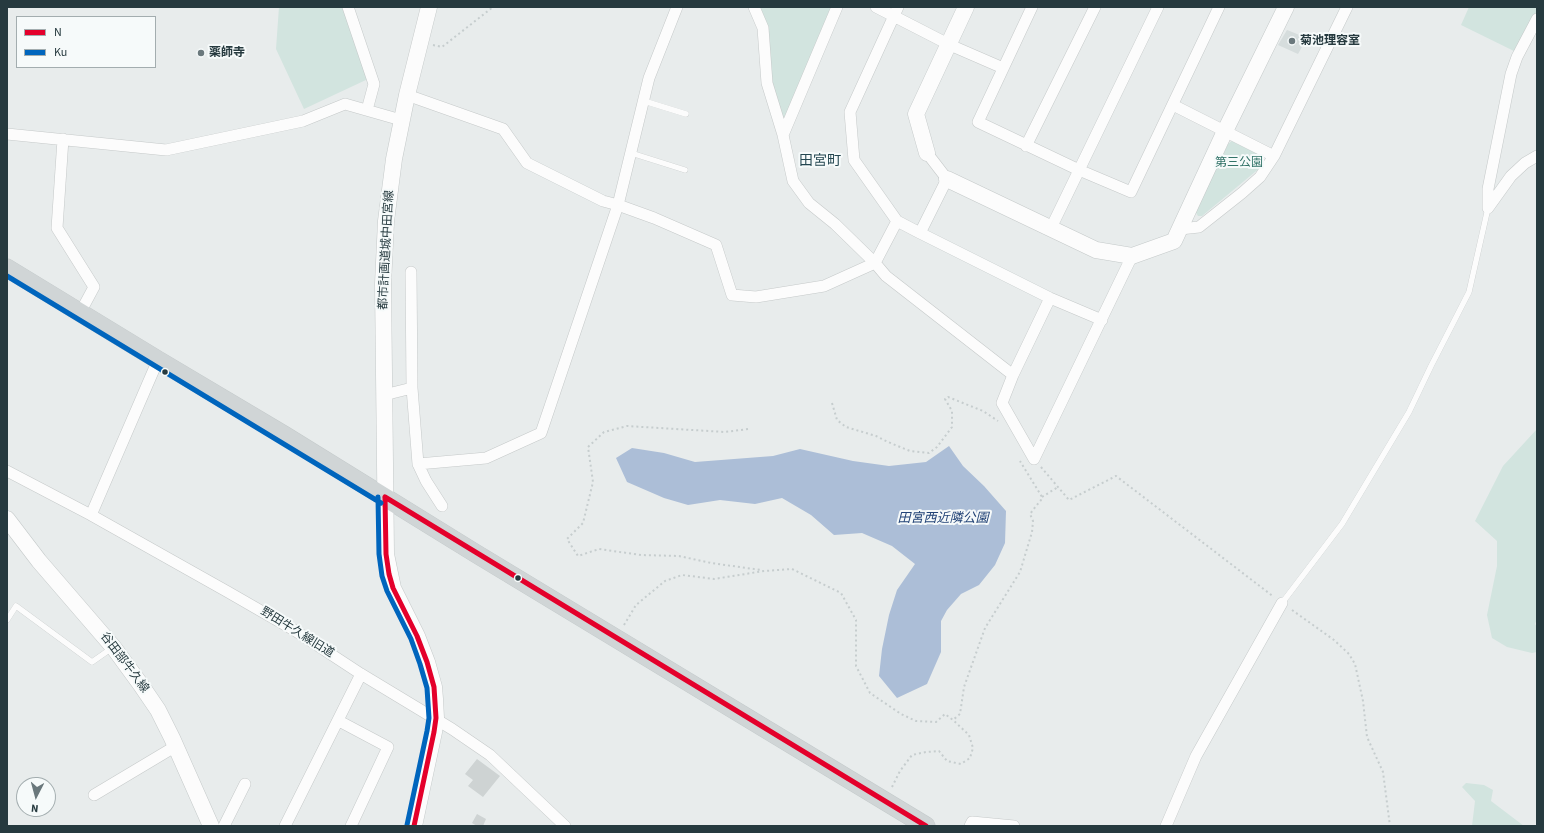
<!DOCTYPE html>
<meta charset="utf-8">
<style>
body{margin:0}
#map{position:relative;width:1544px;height:833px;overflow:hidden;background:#e8ecec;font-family:"Source Sans 3",sans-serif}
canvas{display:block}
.frame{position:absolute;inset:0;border:8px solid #263a3f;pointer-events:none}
.legend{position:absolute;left:16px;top:16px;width:140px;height:52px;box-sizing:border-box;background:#f6fafa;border:1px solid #a3adaf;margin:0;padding:5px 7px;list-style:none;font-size:12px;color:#263a3f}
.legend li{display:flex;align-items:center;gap:8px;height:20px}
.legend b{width:20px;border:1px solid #a3adaf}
.north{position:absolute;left:16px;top:777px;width:40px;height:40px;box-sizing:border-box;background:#f6fafa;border:1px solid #a3adaf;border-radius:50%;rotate:186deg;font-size:11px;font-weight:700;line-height:16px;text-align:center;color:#263a3f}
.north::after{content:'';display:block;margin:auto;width:14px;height:18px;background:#6a787c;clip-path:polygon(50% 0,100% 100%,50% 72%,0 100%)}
</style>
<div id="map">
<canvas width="1544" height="833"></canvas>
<div class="frame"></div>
<ul class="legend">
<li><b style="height:5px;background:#e4002b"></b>N</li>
<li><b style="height:5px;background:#0065bd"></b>Ku</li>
</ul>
<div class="north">N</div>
</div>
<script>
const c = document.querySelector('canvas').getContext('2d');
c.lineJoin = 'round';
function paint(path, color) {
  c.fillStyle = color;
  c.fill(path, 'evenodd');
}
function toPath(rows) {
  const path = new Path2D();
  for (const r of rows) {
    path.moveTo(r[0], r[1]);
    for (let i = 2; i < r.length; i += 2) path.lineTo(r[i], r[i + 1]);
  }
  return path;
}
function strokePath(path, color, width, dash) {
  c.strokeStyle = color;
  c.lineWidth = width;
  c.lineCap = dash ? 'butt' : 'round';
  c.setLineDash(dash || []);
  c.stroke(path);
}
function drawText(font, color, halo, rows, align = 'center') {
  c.font = font + ' "Source Sans 3","Noto Sans JP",sans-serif';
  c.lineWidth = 4;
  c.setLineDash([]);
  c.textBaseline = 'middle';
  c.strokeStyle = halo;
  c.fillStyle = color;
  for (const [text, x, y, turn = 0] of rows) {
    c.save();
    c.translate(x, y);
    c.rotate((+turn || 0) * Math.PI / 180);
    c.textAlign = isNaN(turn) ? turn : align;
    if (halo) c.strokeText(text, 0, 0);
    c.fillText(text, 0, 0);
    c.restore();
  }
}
paint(toPath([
 [1287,30,1307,38,1298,54,1278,45]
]), '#d6dddd');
paint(toPath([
 [279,7,345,7,368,79,304,109,276,49],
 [754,7,837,7,783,135],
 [1469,7,1537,7,1537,18,1518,53,1461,25],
 [1234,139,1264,154,1264,163,1261,167,1202,216,1198,216,1195,211,1228,144],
 [1537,429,1537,619,1535,624,1537,627,1537,652,1532,653,1507,647,1492,638,1487,615,1497,566,1497,541,1475,521,1503,466],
 [1466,783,1484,785,1493,790,1491,801,1524,826,1472,826,1475,801,1462,787]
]), '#d2e4df');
paint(toPath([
 [949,446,963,466,984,486,1006,511,1005,543,995,565,979,585,961,594,947,610,941,621,941,652,927,684,897,698,879,676,882,649,889,615,897,590,915,564,892,546,862,533,834,535,811,515,782,498,755,504,720,500,688,505,664,498,627,482,616,458,632,448,664,453,695,462,773,456,800,449,853,461,889,466,926,462]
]), '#acbed7');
paint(toPath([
 [477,759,500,776,483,797,468,786,473,780,465,774],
 [477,814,486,819,483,826,477,826,472,823]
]), '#ced3d3');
const lane = toPath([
 [644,101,686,114],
 [631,153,685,170],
 [1282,603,1342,524,1409,412,1431,366,1469,292,1488,208],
 [7,620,16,606,92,662,112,648]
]);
const street = toPath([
 [348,7,374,84,367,110],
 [754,7,763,28,767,83,783,135,793,181,809,203,835,224,875,263,886,276,1013,375],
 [876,7,950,45,1003,68],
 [1032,7,978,122,1079,170,1131,192,1219,7],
 [407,95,503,129,527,163,603,201,618,205,654,218,716,245,732,295,756,297,824,286,875,263,897,221,920,233,947,179,927,153],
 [1173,105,1274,156,1347,7],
 [7,134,166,150,303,121,345,104,401,120],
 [783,135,837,7],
 [63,139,57,228,94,287,80,313],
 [1026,146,1095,7],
 [1488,208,1488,189,1511,74,1517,57,1537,19],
 [1488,208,1511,176,1525,163,1537,156],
 [897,221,854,160,850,112,898,7],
 [1051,228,1158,7],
 [1180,229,1199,227,1242,193,1260,177,1274,156],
 [920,233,1050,298,1102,320],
 [411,272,412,388,418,464,426,481,442,506],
 [384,395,412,388],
 [1034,459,1132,256],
 [1034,459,1002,403,1013,375,1050,298],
 [418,464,486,458,541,433,618,205,649,78,677,7],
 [7,471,91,515,228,592,294,630,361,674,452,729,490,755,565,826],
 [91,515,158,360],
 [339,721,388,747,351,826],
 [94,795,176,746],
 [224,826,245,784],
 [285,826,361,674],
 [970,826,972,822,1014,826],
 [1166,826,1196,756,1282,603]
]);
const secondary = toPath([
 [927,153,916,114,966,7],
 [947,179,1096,250,1132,256,1174,241,1225,131,1286,7],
 [7,519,39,561,114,648,141,685,158,710,172,738,211,826],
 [414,826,434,732,436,718,435,699,434,687,427,662,417,636,393,588,386,554,383,284,386,221,394,159,407,95,429,7]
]);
const primary = toPath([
 [7,268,158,360,284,435,475,553,926,826]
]);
strokePath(lane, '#c5c9c9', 6);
strokePath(street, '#c5c9c9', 12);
strokePath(secondary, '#c4c9c9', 17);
strokePath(primary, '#c3c9ca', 19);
strokePath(toPath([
 [433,45,442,47,493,7],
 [832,403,837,420,846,427,876,436,888,442,910,451,929,453,937,447,952,427,952,411,945,399,948,397,983,411,998,421],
 [748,429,725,432,627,426,604,432,588,447,593,482,583,523,567,539,578,556,599,549,641,555,679,556,711,563,761,570],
 [1041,467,1069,500,1116,476,1274,597],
 [1042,497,1058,487],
 [1292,610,1334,640,1349,654,1355,664,1363,701,1367,737,1383,772,1390,826],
 [624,625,636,605,665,581,682,575,714,579,764,571,792,569,841,593,856,620,856,666,870,693,901,714,916,721,936,722,945,714,953,720,960,714,964,687,985,628,1020,572,1032,532,1033,521,1030,514,1036,506,1041,500,1042,497,1020,461],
 [892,787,900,771,912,755,926,752,939,751,947,761,961,764,970,758,973,748,969,735,953,720]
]), '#c6cdce', 2, [2, 3]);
strokePath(lane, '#fcfcfc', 5.5);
strokePath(street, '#fcfcfc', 11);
strokePath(secondary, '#fcfcfc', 16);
strokePath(primary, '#d0d5d6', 18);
strokePath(toPath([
 [385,497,926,826],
 [385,497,386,554,389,574,393,588,417,636,427,662,434,687,436,718,434,732,414,826]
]), '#e4002b', 5);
strokePath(toPath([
 [7,276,381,503],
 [378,497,379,554,382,576,387,591,411,639,420,664,427,688,429,718,427,731,407,825]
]), '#0065bd', 5);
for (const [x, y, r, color] of [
 [1292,41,4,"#6a787c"],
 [201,53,4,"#6a787c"],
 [165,372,3.5,"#263a3f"],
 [518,578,3.5,"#263a3f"]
]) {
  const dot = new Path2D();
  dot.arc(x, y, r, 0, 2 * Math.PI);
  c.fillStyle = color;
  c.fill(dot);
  strokePath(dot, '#f6fafa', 1.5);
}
drawText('bold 12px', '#263a3f', '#f6fafa', [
 ["菊池理容室",1300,41],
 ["薬師寺",209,53]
], 'left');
drawText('12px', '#327368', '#f6fafa', [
 ["第三公園",1239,163]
]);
drawText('12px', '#263a3f', '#f6fafa', [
 ["都市計画道城中田宮線",387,250,-87],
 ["野田牛久線旧道",297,633,32],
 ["谷田部牛久線",124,663,53]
]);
drawText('italic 13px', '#234477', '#f6fafa', [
 ["田宮西近隣公園",943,519]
]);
drawText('14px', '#234650', '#f6fafa', [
 ["田宮町",820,162]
]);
</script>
